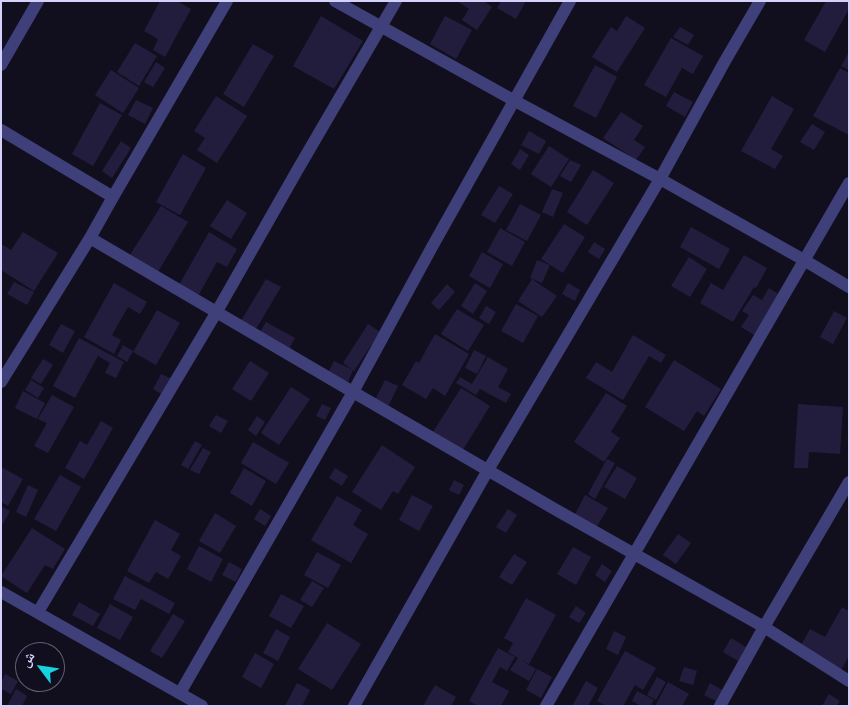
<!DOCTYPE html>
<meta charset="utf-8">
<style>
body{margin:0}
#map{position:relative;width:850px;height:707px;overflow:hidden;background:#110f1e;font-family:Karla,"Noto Naskh Arabic",sans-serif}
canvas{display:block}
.frame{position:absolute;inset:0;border:2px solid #d4d1fa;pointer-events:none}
.north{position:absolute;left:15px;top:642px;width:50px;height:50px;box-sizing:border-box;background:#110f1e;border:1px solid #5f5d76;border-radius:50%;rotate:301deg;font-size:14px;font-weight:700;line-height:20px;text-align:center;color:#d4d1fa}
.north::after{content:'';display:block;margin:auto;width:18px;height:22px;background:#18d2df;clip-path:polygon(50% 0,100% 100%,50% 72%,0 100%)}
</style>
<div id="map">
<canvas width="850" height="707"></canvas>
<div class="frame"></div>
<div class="north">ش</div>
</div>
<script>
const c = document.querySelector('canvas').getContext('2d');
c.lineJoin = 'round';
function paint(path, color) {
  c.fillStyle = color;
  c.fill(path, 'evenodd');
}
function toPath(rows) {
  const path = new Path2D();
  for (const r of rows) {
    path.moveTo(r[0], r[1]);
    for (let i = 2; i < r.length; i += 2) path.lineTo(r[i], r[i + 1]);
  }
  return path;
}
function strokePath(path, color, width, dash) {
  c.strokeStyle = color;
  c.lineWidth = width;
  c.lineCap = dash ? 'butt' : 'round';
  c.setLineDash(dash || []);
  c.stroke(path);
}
paint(toPath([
 [160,1,177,1,191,9,165,57,153,50,158,39,144,31],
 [457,1,484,1,492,7,477,30,462,20,469,9],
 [501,1,526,1,516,19,497,8],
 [826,1,849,1,849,9,825,52,804,40],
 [321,16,363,41,334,89,293,66],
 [445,16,472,30,456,59,430,44],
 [626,16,645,28,617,72,592,57,611,27,617,31],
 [680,27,694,35,688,45,673,37],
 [671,38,703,56,693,74,682,68,666,97,644,85],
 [135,43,157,56,139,86,117,72],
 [253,44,274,56,244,107,223,94],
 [849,52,849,70,841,66],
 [156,62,165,68,153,87,144,82],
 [595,65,617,77,596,118,573,106],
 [840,68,849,73,849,135,813,116],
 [111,70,139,88,123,113,95,95],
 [674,92,693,102,685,117,666,106],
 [216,96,247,116,217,163,197,150,205,138,194,131],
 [772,96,794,109,771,149,783,156,775,169,741,151],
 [136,100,153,108,145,124,128,115],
 [100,103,122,115,93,166,72,154],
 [621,112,643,126,634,140,645,147,636,160,603,138],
 [812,124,825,132,814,150,800,142],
 [529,131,546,141,539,154,521,145],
 [121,141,131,148,112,178,102,171],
 [549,146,569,159,551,187,531,174],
 [520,149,529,155,520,170,511,164],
 [183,154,206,168,180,215,156,202],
 [570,160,581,165,571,182,560,176],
 [593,170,614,183,587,225,567,212],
 [499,186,513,194,495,223,481,215],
 [552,189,563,193,553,217,542,212],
 [227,200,247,213,231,239,210,226],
 [520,204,541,215,527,241,506,230],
 [161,206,188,222,156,275,128,258],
 [564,224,585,237,563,273,541,259],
 [691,227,730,249,719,269,680,247],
 [500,228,525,242,512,266,487,252],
 [23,232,58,253,34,291,1,270,1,247,3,245,11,250],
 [209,232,237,249,227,267,217,262,198,296,179,285],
 [594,242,605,249,599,259,588,252],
 [482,252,503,264,490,288,469,276],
 [744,255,767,268,756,288,754,287,733,322,700,303,711,283,723,290],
 [689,257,707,269,690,297,671,286],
 [537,260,550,265,542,283,530,278],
 [266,279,281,287,256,329,241,321],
 [532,279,557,296,542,317,518,301],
 [14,282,34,292,27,305,7,294],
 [114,283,147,302,140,314,128,307,112,335,121,340,114,354,84,337],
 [475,283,487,291,473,314,461,306],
 [568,283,580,290,575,301,562,294],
 [447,284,455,292,439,310,431,303],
 [769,288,781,296,756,336,741,327,749,315,742,311,753,295,762,300],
 [516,304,538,316,523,343,501,331],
 [486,306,496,312,489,324,479,318],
 [457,309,484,325,468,351,441,334],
 [157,310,180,323,156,365,133,352],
 [834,311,847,318,833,344,820,337],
 [266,322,295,338,289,349,260,332],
 [61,324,75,331,63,353,49,345],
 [368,324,380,332,354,371,343,363],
 [435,334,469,354,445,396,433,388,426,399,402,385,416,361,419,363],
 [633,335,666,355,661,363,649,356,623,400,586,378,596,362,612,372],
 [79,338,124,362,116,378,105,373,110,363,98,356,75,398,53,386],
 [123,345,133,351,127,362,117,356],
 [474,350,486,356,477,374,465,368],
 [488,357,508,369,498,387,511,394,506,403,480,389,476,395,456,383,460,377,472,384],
 [43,359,53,365,41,384,31,378],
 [674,360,721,389,704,416,697,411,684,431,645,407],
 [250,361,269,373,251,401,232,389],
 [334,361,353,370,348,382,328,373],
 [161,374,172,379,163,395,153,389],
 [31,380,44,388,38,398,25,390],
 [385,380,398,386,388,407,375,400],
 [291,387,310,399,279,445,261,433],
 [461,388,490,406,461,453,431,435],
 [23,391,45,403,37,419,15,408],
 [606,393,627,406,611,432,620,438,604,462,574,442],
 [52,395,74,407,48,453,34,446,47,423,38,419],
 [322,404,331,408,325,420,316,416],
 [798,404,843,407,840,454,809,452,808,468,794,468],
 [216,415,228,421,221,433,209,426],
 [257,416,265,422,256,436,248,430],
 [101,421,113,428,84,479,65,468,80,441,87,445],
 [195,441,202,445,188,469,181,465],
 [253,442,289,463,276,484,241,463],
 [382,445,415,467,398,494,393,491,381,510,352,492],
 [203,448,211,452,199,474,190,470],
 [607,459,615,463,595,499,588,494],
 [617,466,637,478,625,499,604,487],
 [1,467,23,479,8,506,1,502],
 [244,468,266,481,252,506,230,493],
 [335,468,348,476,342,486,329,478],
 [60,475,81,487,56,531,34,519],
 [454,480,464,485,459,495,449,490],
 [28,485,38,490,26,517,16,512],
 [412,495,433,506,419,531,399,520],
 [585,495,608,508,596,528,574,516],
 [337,496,362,510,353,525,368,534,351,563,311,540],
 [1,506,10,511,1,527],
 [260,509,271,516,265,526,254,519],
 [508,509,517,515,506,533,496,527],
 [215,513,236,526,220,553,199,541],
 [155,520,180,534,171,550,181,556,168,579,156,572,149,583,127,571],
 [32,528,65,549,53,569,45,565,27,593,1,576],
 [678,534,691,543,676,564,663,555],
 [199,546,223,559,211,582,187,569],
 [573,547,591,557,576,585,557,574],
 [317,552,341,565,328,588,304,575],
 [514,554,527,562,512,585,499,577],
 [229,562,242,569,236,582,222,575],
 [602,564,612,571,605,582,595,575],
 [125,576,175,603,169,614,141,599,135,610,113,599],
 [312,581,324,588,312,607,300,600],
 [281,594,304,606,291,628,269,616],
 [526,598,556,615,529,664,521,660,536,669,529,681,510,670,518,658,508,652,513,643,504,638],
 [79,602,100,614,93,626,72,615],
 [110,604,133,617,120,640,97,628],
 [576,606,586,613,579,623,569,617],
 [842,607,849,611,849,656,840,672,799,649,810,629,825,637],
 [173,614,185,621,162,658,150,651],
 [327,623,361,644,332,690,298,669],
 [276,629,290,637,278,661,263,653],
 [614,631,626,637,618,655,606,649],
 [731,638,746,647,738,661,723,652],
 [498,648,515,657,507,671,500,667,492,682,509,691,501,706,478,706,469,701],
 [625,651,656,668,643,690,635,685,623,706,606,706,597,701],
 [255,653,274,664,261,688,242,677],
 [684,667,697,671,693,685,679,681],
 [537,669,552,677,541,698,526,690],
 [5,674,18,681,11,694,1,689,1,683],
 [657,677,666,682,656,700,647,695],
 [586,681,598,688,588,706,572,706],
 [668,682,689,694,682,706,655,706],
 [297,683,310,690,302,706,285,706],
 [710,683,722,690,716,701,704,695],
 [435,685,456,697,451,706,423,706],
 [16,689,27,696,22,706,7,706],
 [637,691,654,700,651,706,641,706,632,701],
 [829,694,840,701,837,706,822,706]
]), '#221d3d');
strokePath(toPath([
 [335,1,515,101,660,179,804,260,849,287],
 [1,65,38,1],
 [1,130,113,197],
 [90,238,353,392,558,511,764,627,849,681],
 [1,382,90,238,113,197,227,1],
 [1,592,202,706],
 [38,612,216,313,298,169,396,1],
 [180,693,353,392,432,247,570,1],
 [354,706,488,470,660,179,725,61,760,1],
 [546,706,849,183],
 [720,706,764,627,849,482]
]), '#3f3f79', 12);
</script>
